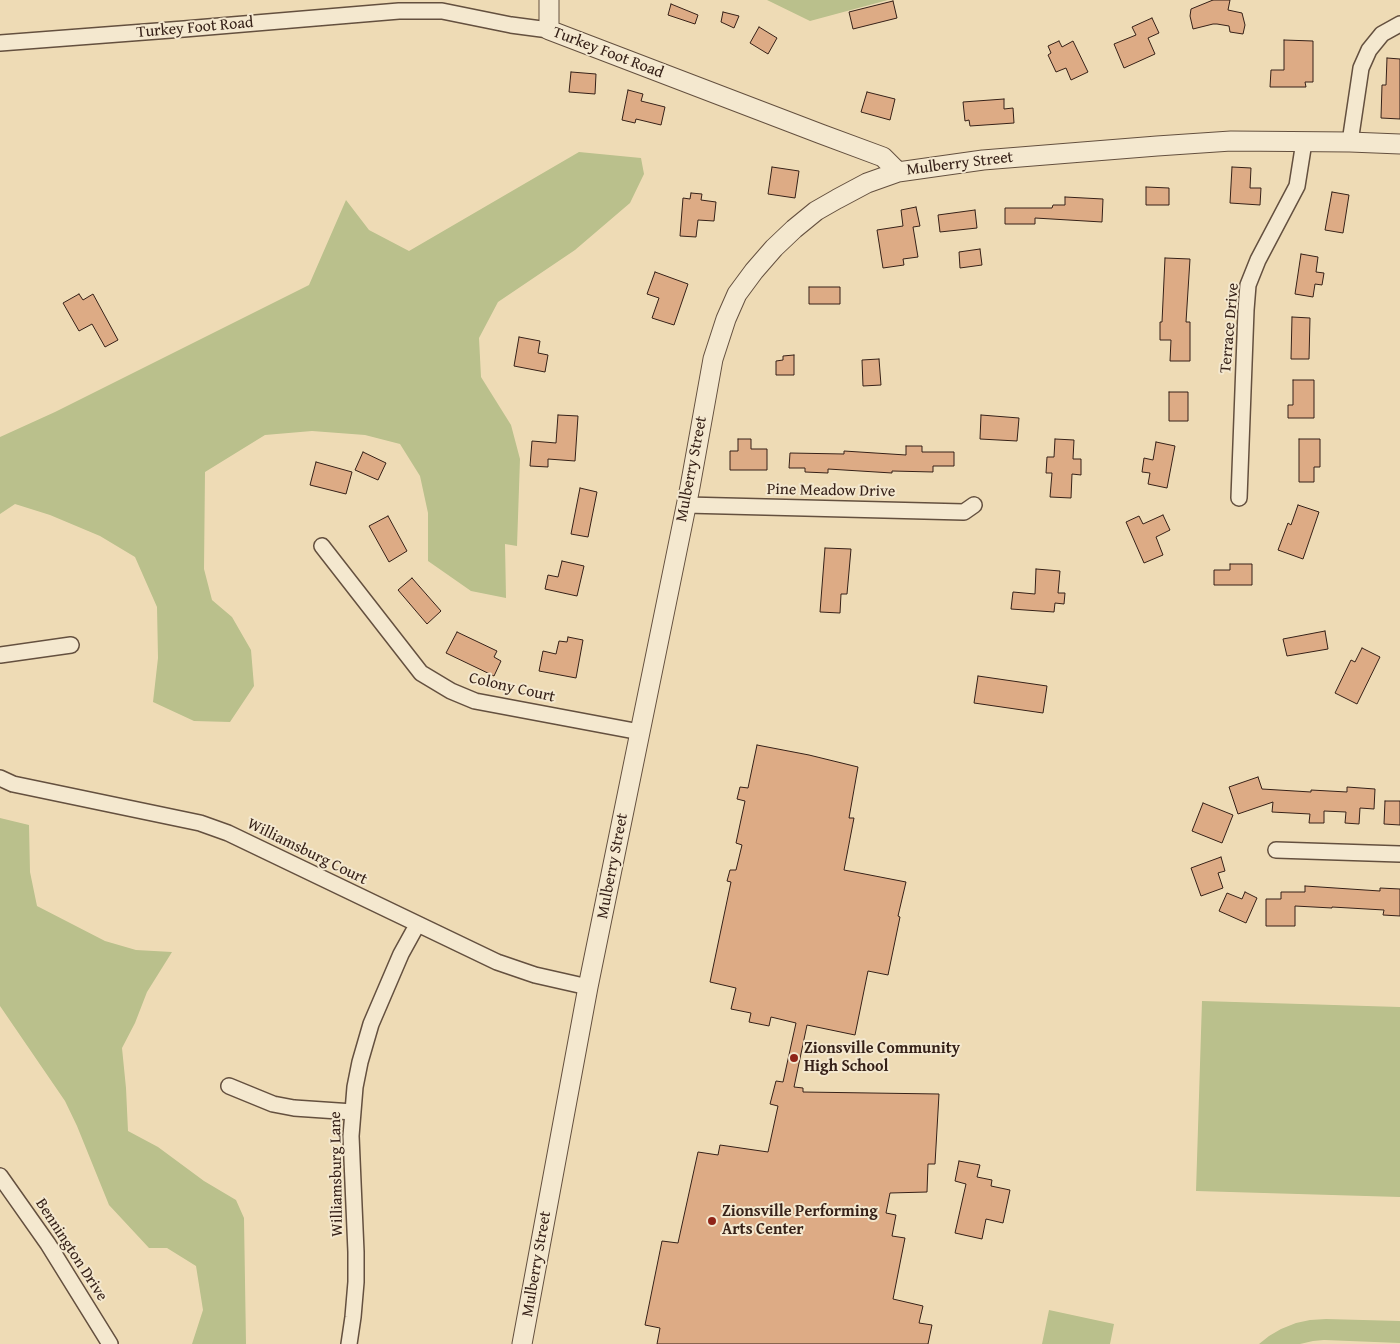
<!DOCTYPE html>
<style>
body{margin:0}
canvas{display:block;background:#eedbb5}
</style>
<canvas width="1400" height="1344"></canvas>
<script>
const c = document.querySelector('canvas').getContext('2d');
c.lineJoin = 'round';
function paint(path, color) {
  c.fillStyle = color;
  c.fill(path, 'evenodd');
}
function toPath(rows) {
  const path = new Path2D();
  for (const r of rows) {
    path.moveTo(r[0], r[1]);
    for (let i = 2; i < r.length; i += 2) path.lineTo(r[i], r[i + 1]);
  }
  return path;
}
function strokePath(path, color, width, dash) {
  c.strokeStyle = color;
  c.lineWidth = width;
  c.lineCap = dash ? 'butt' : 'round';
  c.setLineDash(dash || []);
  c.stroke(path);
}
function drawText(font, color, halo, rows, align = 'center') {
  c.font = font + ' "Gentium Book Plus",serif';
  c.lineWidth = 4;
  c.setLineDash([]);
  c.textBaseline = 'middle';
  c.strokeStyle = halo;
  c.fillStyle = color;
  for (const [text, x, y, turn = 0] of rows) {
    c.save();
    c.translate(x, y);
    c.rotate((+turn || 0) * Math.PI / 180);
    c.textAlign = isNaN(turn) ? turn : align;
    if (halo) c.strokeText(text, 0, 0);
    c.fillText(text, 0, 0);
    c.restore();
  }
}
paint(toPath([
 [767,0,888,0,810,21],
 [579,152,641,158,644,174,630,203,575,250,498,302,479,338,481,377,511,425,520,459,517,546,505,544,506,598,471,591,428,561,428,513,420,476,400,444,365,435,312,431,265,435,205,472,204,569,212,600,232,617,251,650,254,686,230,722,194,721,153,702,158,658,157,607,135,557,100,536,50,515,15,504,0,514,0,437,55,412,309,285,346,200,369,230,409,251],
 [0,818,29,825,30,872,37,906,105,941,136,950,172,952,147,992,135,1023,122,1048,126,1088,128,1131,158,1147,204,1181,236,1200,244,1218,246,1344,192,1344,203,1310,196,1266,167,1248,149,1248,109,1205,77,1126,65,1101,0,1006],
 [1202,1001,1400,1007,1400,1197,1196,1191],
 [1049,1310,1114,1324,1110,1344,1042,1344],
 [1326,1319,1400,1321,1400,1343,1324,1340,1313,1341,1300,1344,1259,1344,1269,1336,1281,1329,1296,1323,1310,1320]
]), '#bac08c');
const building = toPath([
 [1213,0,1230,0,1228,10,1242,13,1245,25,1243,34,1230,32,1229,26,1217,24,1213,24,1193,29,1190,16,1191,9,1213,0],
 [893,1,897,18,853,29,849,12,893,1],
 [671,4,698,15,695,24,668,15,671,4],
 [723,12,739,16,734,28,721,22,723,12],
 [1152,18,1159,33,1148,38,1155,54,1124,68,1114,44,1136,35,1132,27,1152,18],
 [759,27,777,38,768,54,750,43,759,27],
 [1284,40,1313,41,1313,82,1305,82,1306,87,1270,87,1271,70,1284,70,1284,40],
 [1059,41,1062,47,1073,41,1088,72,1071,80,1066,68,1056,72,1048,55,1051,53,1048,46,1059,41],
 [1387,58,1400,59,1400,119,1381,118,1382,85,1386,85,1387,58],
 [571,72,596,74,595,94,569,92,571,72],
 [628,90,643,94,641,101,665,107,661,125,636,119,635,123,622,120,628,90],
 [867,92,895,99,890,120,861,112,867,92],
 [1004,99,1004,109,1013,108,1014,123,970,126,969,120,965,121,963,102,1004,99],
 [772,167,799,171,795,198,768,194,772,167],
 [1232,167,1251,168,1250,188,1261,188,1260,205,1230,203,1232,167],
 [1146,187,1169,188,1169,205,1146,205,1146,187],
 [1332,192,1349,195,1343,233,1325,230,1332,192],
 [691,193,702,194,701,200,716,202,714,221,698,220,696,237,680,236,683,198,690,199,691,193],
 [1065,197,1103,199,1102,222,1035,218,1035,224,1005,224,1005,208,1052,208,1053,205,1065,205,1065,197],
 [916,207,920,226,913,227,918,257,903,259,904,265,883,268,877,230,903,226,901,210,916,207],
 [975,210,977,228,940,232,938,215,975,210],
 [980,249,982,265,960,268,959,252,980,249],
 [1301,254,1318,257,1316,272,1324,273,1322,285,1315,284,1313,297,1295,294,1301,254],
 [1165,258,1190,259,1186,322,1190,322,1190,361,1170,361,1171,340,1160,340,1160,322,1162,322,1165,258],
 [655,272,688,284,674,325,652,318,659,298,647,294,655,272],
 [809,287,840,287,840,304,809,304,809,287],
 [79,294,83,300,93,294,118,340,105,347,92,324,79,331,63,303,79,294],
 [1292,317,1310,318,1309,359,1291,359,1292,317],
 [519,337,540,341,538,353,548,355,545,372,514,366,519,337],
 [794,355,794,375,776,375,776,361,783,360,783,356,794,355],
 [879,359,881,385,863,386,862,360,879,359],
 [1293,380,1314,380,1314,418,1288,418,1288,405,1293,405,1293,380],
 [1169,392,1188,392,1188,421,1169,421,1169,392],
 [558,415,578,416,575,461,548,459,548,467,530,466,532,441,556,443,558,415],
 [981,415,1019,418,1017,441,980,439,981,415],
 [738,439,751,439,751,449,767,449,767,470,730,470,730,451,738,451,738,439],
 [1055,439,1074,440,1073,459,1081,459,1081,475,1072,474,1071,498,1050,497,1052,473,1046,473,1047,457,1054,457,1055,439],
 [1299,439,1320,439,1320,467,1314,467,1314,482,1299,482,1299,439],
 [1156,442,1175,446,1167,488,1148,484,1150,473,1142,472,1144,458,1153,460,1156,442],
 [906,446,922,446,922,452,954,452,954,466,933,466,933,472,892,471,892,473,828,469,828,473,805,472,805,468,789,468,790,453,844,454,844,451,906,455,906,446],
 [363,452,386,463,378,480,355,470,363,452],
 [316,462,352,472,346,494,310,485,316,462],
 [580,488,597,492,588,537,571,534,580,488],
 [1298,505,1319,512,1303,559,1278,550,1288,523,1291,525,1298,505],
 [1163,515,1170,530,1156,537,1163,555,1144,563,1126,522,1139,516,1143,524,1163,515],
 [388,516,407,551,389,562,369,526,388,516],
 [825,548,851,549,847,594,841,594,840,613,820,612,825,548],
 [562,561,584,566,577,596,545,589,548,575,558,577,562,561],
 [1230,564,1252,564,1252,585,1214,585,1214,570,1230,570,1230,564],
 [1036,569,1060,571,1058,593,1065,593,1064,604,1055,603,1054,612,1011,609,1013,592,1035,594,1036,569],
 [412,578,441,611,427,624,398,590,412,578],
 [1325,631,1328,649,1287,656,1283,639,1325,631],
 [457,632,497,651,494,657,501,661,494,676,446,653,457,632],
 [568,637,583,640,576,678,539,671,543,651,556,654,559,641,567,642,568,637],
 [1362,648,1380,657,1357,704,1335,693,1351,660,1355,662,1362,648],
 [978,676,1047,686,1043,713,974,703,978,676],
 [757,745,809,755,858,767,849,818,854,818,844,870,906,882,898,916,900,917,888,975,868,971,855,1035,807,1025,794,1087,803,1088,803,1092,939,1094,935,1164,928,1164,927,1192,890,1193,886,1213,896,1215,892,1236,905,1238,893,1299,923,1306,919,1323,932,1325,928,1344,657,1344,660,1328,645,1325,662,1241,678,1243,698,1152,718,1155,720,1145,768,1152,778,1106,770,1104,776,1081,783,1082,796,1023,771,1017,769,1026,749,1022,751,1013,731,1009,736,988,710,982,731,882,727,881,730,870,736,870,742,845,736,843,745,801,737,799,740,787,748,788,757,745],
 [1258,777,1262,789,1311,792,1311,790,1347,792,1347,787,1375,789,1374,809,1360,808,1359,824,1345,823,1346,812,1324,811,1324,823,1309,823,1310,814,1272,812,1273,802,1238,814,1229,787,1258,777],
 [1385,801,1400,801,1400,825,1384,824,1385,801],
 [1203,803,1233,815,1222,843,1192,831,1203,803],
 [1221,857,1225,871,1218,873,1223,888,1201,896,1191,868,1221,857],
 [1305,886,1380,891,1380,888,1400,889,1400,916,1383,915,1384,910,1332,907,1332,908,1295,906,1295,926,1266,926,1266,899,1281,899,1281,892,1305,892,1305,886],
 [1245,892,1257,898,1246,923,1219,911,1227,893,1242,899,1245,892],
 [959,1161,980,1165,977,1177,992,1180,991,1186,1010,1190,1003,1223,986,1219,982,1239,955,1233,966,1184,955,1181,959,1161]
]);
paint(building, '#ddab85');
strokePath(building, '#362118', 1);
const minor = toPath([
 [0,43,184,29,399,11,442,11,511,25,549,30],
 [1350,142,1361,68,1369,50,1382,34,1400,24],
 [1239,498,1246,310,1248,285,1258,260,1297,186,1304,142],
 [686,505,964,512,974,505],
 [322,546,421,673,451,691,475,701,640,732],
 [0,655,71,645],
 [0,778,13,784,200,823,228,833,497,962,535,975,588,987],
 [1276,850,1400,854],
 [229,1086,273,1104,294,1108,353,1112],
 [0,1176,48,1244,110,1344],
 [349,1344,353,1317,356,1282,356,1252,351,1136,355,1087,360,1062,371,1024,401,954,417,925]
]);
const tertiary = toPath([
 [549,0,549,30,821,134,883,157,898,172],
 [522,1344,588,987,690,487,713,359,726,319,737,294,754,271,774,248,794,229,816,211,837,199,867,183,898,172,983,160,1157,146,1231,141,1350,142,1400,144]
]);
strokePath(minor, '#64503f', 18);
strokePath(tertiary, '#64503f', 21);
strokePath(minor, '#f4e8cf', 15);
strokePath(tertiary, '#f4e8cf', 19);
for (const [x, y, r, color] of [
 [794,1058,5,"#8f2418"],
 [712,1221,5,"#8f2418"]
]) {
  const dot = new Path2D();
  dot.arc(x, y, r, 0, 2 * Math.PI);
  c.fillStyle = color;
  c.fill(dot);
  strokePath(dot, '#f4e8cf', 2);
}
drawText('16px', '#362118', '#f4e8cf', [
 ["Turkey Foot Road",195,28,-5],
 ["Turkey Foot Road",608,53,21],
 ["Mulberry Street",960,164,-7],
 ["Terrace Drive",1230,328,-85],
 ["Mulberry Street",692,469,-79],
 ["Pine Meadow Drive",831,491,1],
 ["Colony Court",512,688,13],
 ["Williamsburg Court",307,852,26],
 ["Mulberry Street",613,866,-79],
 ["Williamsburg Lane",337,1174,-91],
 ["Bennington Drive",71,1250,57],
 ["Mulberry Street",537,1264,-80]
]);
drawText('bold 16px', '#362118', '#f4e8cf', [
 ["Zionsville Community",804,1049],
 ["High School",804,1067],
 ["Zionsville Performing",722,1212],
 ["Arts Center",722,1230]
], 'left');
</script>
